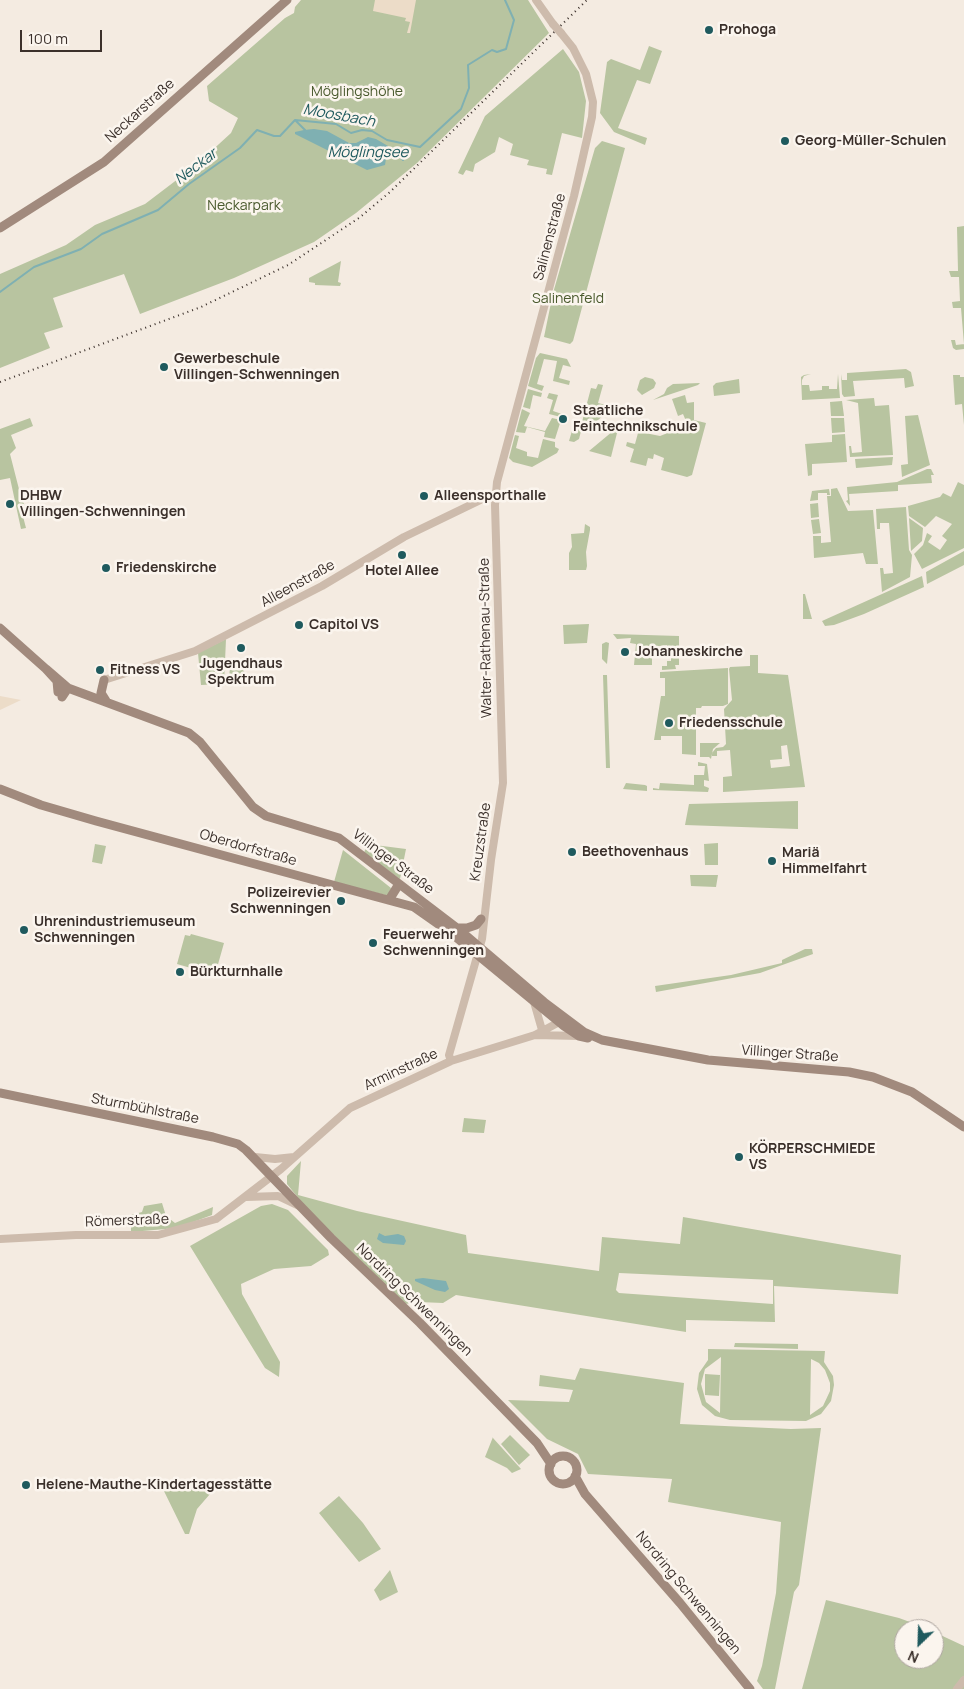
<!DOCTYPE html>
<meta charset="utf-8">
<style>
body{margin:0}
#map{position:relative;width:964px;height:1689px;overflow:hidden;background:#f4ebe1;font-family:Manrope,sans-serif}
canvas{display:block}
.north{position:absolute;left:894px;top:1619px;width:50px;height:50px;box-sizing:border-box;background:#fbf5ee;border:1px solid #aea6a0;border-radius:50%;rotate:204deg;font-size:14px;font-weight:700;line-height:20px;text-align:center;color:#3b302b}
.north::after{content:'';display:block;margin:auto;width:18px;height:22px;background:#1f5a5e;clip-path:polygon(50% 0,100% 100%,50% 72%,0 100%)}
.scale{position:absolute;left:20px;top:30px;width:82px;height:22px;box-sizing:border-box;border:2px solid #3b302b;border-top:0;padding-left:6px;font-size:15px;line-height:18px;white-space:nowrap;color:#3b302b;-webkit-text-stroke:4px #fbf5ee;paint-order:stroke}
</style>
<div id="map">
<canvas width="964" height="1689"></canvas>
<div class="north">N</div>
<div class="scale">100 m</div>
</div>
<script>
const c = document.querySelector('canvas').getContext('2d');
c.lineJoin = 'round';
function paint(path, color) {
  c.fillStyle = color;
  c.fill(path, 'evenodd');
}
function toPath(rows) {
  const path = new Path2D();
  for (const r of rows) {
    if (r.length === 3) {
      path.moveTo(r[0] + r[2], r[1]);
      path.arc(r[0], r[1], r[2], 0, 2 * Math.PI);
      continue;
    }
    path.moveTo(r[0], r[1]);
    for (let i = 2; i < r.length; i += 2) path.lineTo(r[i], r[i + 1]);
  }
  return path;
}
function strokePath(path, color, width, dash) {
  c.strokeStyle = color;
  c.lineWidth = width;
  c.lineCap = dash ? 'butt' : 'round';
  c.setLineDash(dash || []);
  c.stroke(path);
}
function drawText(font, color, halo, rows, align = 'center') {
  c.font = font + ' Manrope,sans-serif';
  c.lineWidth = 5;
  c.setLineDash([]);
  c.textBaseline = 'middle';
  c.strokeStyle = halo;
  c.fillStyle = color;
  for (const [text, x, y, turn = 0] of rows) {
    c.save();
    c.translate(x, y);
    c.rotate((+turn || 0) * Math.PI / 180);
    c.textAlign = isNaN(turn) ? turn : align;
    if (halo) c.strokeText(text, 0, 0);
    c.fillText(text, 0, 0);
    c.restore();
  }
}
paint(toPath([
 [301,0,528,0,549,33,417,163,356,213,314,242,234,278,140,314,124,274,53,298,63,327,44,333,50,348,0,368,0,274,66,245,95,225,145,204,195,166,231,133,238,118,209,101,207,86,285,18,294,13,295,7],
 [649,46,662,51,650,84,637,80,618,128,647,138,645,145,614,132,600,113,607,62,611,59,640,70],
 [563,49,579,72,586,101,582,138,562,133,552,175,546,174,547,169,527,165,529,160,510,155,513,144,499,137,495,152,475,164,473,172,466,170,463,175,458,173,485,116],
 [602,141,625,148,573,341,570,344,544,337,553,293,595,148],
 [964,226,964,349,956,350,953,348,951,340,955,340,956,345,964,344,961,308,953,308,952,302,960,301,959,277,951,277,949,271,958,271,957,227],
 [341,261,338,282,341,283,340,286,315,285,315,283,309,282,309,278],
 [540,353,567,359,571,367,563,365,559,378,570,381,569,385,553,381,557,361,544,359,537,384,544,386,542,391,528,386,536,358],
 [964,366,964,425,962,404,955,405,953,375,960,375,960,377,964,377],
 [906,369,911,372,914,386,905,388,904,378,853,381,855,396,844,397,842,394,841,374,842,380,847,380,847,373],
 [811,374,804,376,802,380,802,385,809,385,810,391,822,390,822,386,829,386,829,389,837,389,838,374,840,398,802,400,801,377,804,375],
 [645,377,653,379,656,383,654,388,642,395,637,390,640,380],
 [739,379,740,393,714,396,713,386,716,383],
 [700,383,698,385,653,400,664,394,667,388,673,384],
 [598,384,603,385,598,403,614,407,615,404,616,410,614,412,610,410,592,425,582,422,591,388,596,389],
 [528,389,542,393,541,397,533,395,530,409,523,407],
 [549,393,558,395,553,411,562,414,561,417,549,414,553,400,547,398],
 [685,395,687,403,694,402,694,420,706,423,692,475,687,477,661,470,664,458,654,454,653,459,648,458,646,466,630,462,634,449,626,446,627,442,635,444,638,433,630,431,631,427,640,430,640,432,660,436,683,427,681,423,686,421,683,414,678,416,672,399],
 [874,398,875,406,889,405,893,455,850,457,849,446,851,446,852,453,862,452,858,403,846,400],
 [842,401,844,416,831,416,830,402],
 [522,409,530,413,524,426,545,431,552,418,561,420,555,439,544,437,545,432,527,427,525,433,516,432],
 [918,415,930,465,902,477,901,465,908,464,905,416],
 [30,418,33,426,11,435,16,448,10,454,21,497,24,504,20,505,26,528,21,529,10,478,0,480,0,429],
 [831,418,844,418,845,432,832,433],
 [574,424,582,427,579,439,574,442,569,441],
 [613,431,617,433,611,457,589,451],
 [845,434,847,462,812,464,812,475,808,476,805,444,832,442,832,435],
 [515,435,519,436,516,448,527,452,527,456,538,458,543,439,555,442,555,447,559,449,557,453,532,467,513,462,509,458],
 [893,457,892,465,856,468,855,459],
 [927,469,931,469,934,475,931,475,932,483,898,485,898,491,849,494,850,506,846,501,848,500,847,487,897,482],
 [958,482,964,485,964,548,922,569,914,554,923,545,927,533,932,536,928,542,940,550,947,540,942,536,952,524,936,516,925,527,909,516,908,506,940,497,943,493,951,497],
 [837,488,848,511,873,510,878,564,866,564,863,553,814,558,813,536,821,536,821,543,831,542,827,496,831,496,831,489],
 [829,489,830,495,827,495,827,493,818,493,818,500,810,501,812,491],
 [818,503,819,517,811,518,810,504],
 [906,507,909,550,912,555,910,577,882,592,880,568,883,568,884,574,893,573,889,523,880,523,880,529,877,529,876,509],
 [909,518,923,528,922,541,911,551],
 [819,519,821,533,813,534,811,520],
 [585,524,590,527,590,530,586,552,587,566,586,570,569,570,569,553,572,547,571,534,584,533],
 [964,551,964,565,927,584,926,572],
 [922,576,924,587,864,614,834,625,825,626,822,621],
 [803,594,805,594,812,619,803,619],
 [589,624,587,643,564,644,563,625],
 [613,634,679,636,679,665,675,665,676,669,662,670,662,666,667,666,667,661,671,661,671,648,668,648,667,645,652,647,652,665,634,665,636,644,630,643,631,638,617,639],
 [226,639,224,684,201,685,198,653],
 [606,642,609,643,607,664,602,659,602,644],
 [750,655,758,655,758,673,788,675,805,787,723,792,723,777,732,776,730,750,717,751,717,756,712,756,712,753,716,748,723,747,726,744,724,709,732,700,729,669,730,667,750,666],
 [787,745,790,766,771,768,770,760,782,759,781,746],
 [236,660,251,681,250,686,229,683,230,663],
 [728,668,728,704,723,706,702,706,701,708,696,708,696,755,682,754,682,736,661,736,661,740,654,740,661,696,665,696,665,678,660,678,660,672],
 [603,675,607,675,610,768,606,768],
 [700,743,720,743,713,749,711,759,709,757,700,757],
 [698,762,707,764,709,781,704,780,704,786,709,788,708,792,653,790,653,788,659,789,660,783,694,785,694,775,704,775,705,766,698,766],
 [626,783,645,785,647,786,647,791,623,789],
 [798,801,798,829,685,825,689,804],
 [718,843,718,865,705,865,704,844],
 [95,844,106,846,102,864,92,862],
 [367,844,406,849,400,879,364,853],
 [343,850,391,888,389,896,334,882],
 [690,875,718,875,716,887,691,886],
 [191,934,224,943,215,975,177,964,185,935,190,936],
 [805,949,812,949,813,954,760,973,656,992,655,986,731,975,782,963,782,960],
 [464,1118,486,1120,484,1133,462,1132],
 [301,1161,298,1195,357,1211,466,1235,468,1253,599,1271,602,1237,680,1244,683,1217,901,1255,898,1294,774,1286,775,1322,686,1320,686,1332,456,1295,443,1303,419,1302,405,1304,307,1209,287,1184,287,1176],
 [619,1273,773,1280,773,1304,619,1293,616,1290],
 [162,1203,166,1216,175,1223,213,1207,212,1215,177,1228,131,1232,131,1215,142,1212,144,1206],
 [272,1204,288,1210,328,1250,329,1255,311,1266,274,1269,241,1284,242,1294,280,1362,279,1377,265,1368,190,1246,261,1206],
 [735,1343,798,1344,798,1349,734,1347],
 [708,1349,825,1351,824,1362,833,1376,834,1385,831,1401,821,1414,806,1421,730,1420,715,1416,702,1405,697,1389,699,1373,708,1360],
 [721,1357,720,1413,706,1402,701,1384,705,1369],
 [811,1359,819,1363,825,1370,830,1383,830,1391,823,1406,810,1415],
 [580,1368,684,1383,680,1424,791,1429,821,1428,799,1585,794,1592,775,1689,763,1689,757,1681,762,1666,776,1593,781,1522,668,1502,672,1479,588,1474,578,1454,547,1439,508,1400,569,1402,573,1390,539,1386,540,1375,575,1380],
 [705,1374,720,1375,719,1396,705,1395],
 [510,1435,530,1455,519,1465,501,1444],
 [493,1437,493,1438,521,1469,512,1473,507,1468,485,1457],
 [186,1484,205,1488,210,1494,197,1509,189,1534,185,1534,161,1485],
 [339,1496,363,1523,381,1549,359,1562,319,1513],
 [390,1570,398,1592,380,1601,374,1590],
 [826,1600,899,1618,929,1629,904,1629,904,1659,934,1659,934,1632,964,1646,964,1689,802,1689]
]), '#b8c4a0');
paint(toPath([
 [375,0,416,0,410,33,407,33,410,22,405,21,406,18,373,11],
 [0,696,21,700,0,710]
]), '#ecdcc8');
paint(toPath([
 [314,129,327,131,349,143,356,143,368,137,376,139,388,146,385,165,367,170,295,134,295,132,304,130],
 [379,1233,385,1236,398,1234,404,1236,406,1241,404,1245,383,1243,377,1239],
 [423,1278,446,1281,449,1289,445,1292,435,1290,415,1281,415,1279]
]), '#7fb0b2');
strokePath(toPath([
 [295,120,336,124,351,133,362,130,372,131,387,140,420,147,461,109,469,88,468,65,492,50,497,52,506,49,514,20,505,0],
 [385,150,396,153,403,160],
 [0,292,34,267,81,249,102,234,158,210,189,184,240,148,257,130,274,136,280,136,295,120,305,130]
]), '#7fb0b2', 2);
strokePath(toPath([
 [536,0,553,24],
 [104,680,195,651,322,586,404,537,495,493],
 [534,1002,542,1030],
 [535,1035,579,1036],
 [451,1061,449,1055,482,939,491,860,503,783,495,505,497,482,574,196,592,117,593,102,586,74,573,48,561,33],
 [255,1157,275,1159,294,1157],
 [246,1197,278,1196,299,1206],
 [0,1239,76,1235,158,1235,216,1219,281,1169,350,1108,451,1061,535,1035,563,1020],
 [957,1689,964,1680]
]), '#cdbbac', 8);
strokePath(toPath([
 [0,228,104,162,287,0],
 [0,628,46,669,57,681,58,692],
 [46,669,68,688,189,733,200,742,253,807,266,816,339,838,457,928,544,1002,584,1032,602,1040,708,1060,849,1072,873,1077,912,1092,964,1127],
 [104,680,101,693,106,701],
 [62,697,68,688],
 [0,789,41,805,96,821,414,907,451,933,564,1026,579,1036,588,1038],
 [389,900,399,884],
 [457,928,467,928,476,925,481,919],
 [0,1093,213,1137,238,1144,246,1150,331,1238,420,1323,537,1443,551,1464],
 [563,1470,14],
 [575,1476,585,1494,680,1603,750,1689]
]), '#a18a7d', 9);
strokePath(toPath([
 [0,382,201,307,288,265,359,218,390,192,587,0]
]), '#3b302b', 2, [1, 4]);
strokePath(toPath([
 [553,24,561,33]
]), '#cdbbac', 8);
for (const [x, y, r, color] of [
 [709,30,5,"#1f5a5e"],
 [785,141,5,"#1f5a5e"],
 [164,367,5,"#1f5a5e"],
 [563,419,5,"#1f5a5e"],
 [424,496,5,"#1f5a5e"],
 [10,504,5,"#1f5a5e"],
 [402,555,5,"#1f5a5e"],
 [106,568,5,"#1f5a5e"],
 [299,625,5,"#1f5a5e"],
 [241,648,5,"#1f5a5e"],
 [625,652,5,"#1f5a5e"],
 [100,670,5,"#1f5a5e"],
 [669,723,5,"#1f5a5e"],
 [572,852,5,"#1f5a5e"],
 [772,861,5,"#1f5a5e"],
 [341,901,5,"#1f5a5e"],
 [24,930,5,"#1f5a5e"],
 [373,943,5,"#1f5a5e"],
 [180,972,5,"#1f5a5e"],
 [739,1157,5,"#1f5a5e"],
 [26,1485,5,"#1f5a5e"]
]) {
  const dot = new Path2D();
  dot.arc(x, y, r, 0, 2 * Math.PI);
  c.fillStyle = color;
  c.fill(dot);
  strokePath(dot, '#fbf5ee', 2);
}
drawText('bold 14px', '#3b302b', '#fbf5ee', [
 ["Prohoga",719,30],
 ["Georg-Müller-Schulen",795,141],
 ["Gewerbeschule",174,359],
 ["Villingen-Schwenningen",174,375],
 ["Staatliche",573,411],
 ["Feintechnikschule",573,427],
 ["DHBW",20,496],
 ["Villingen-Schwenningen",20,512],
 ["Alleensporthalle",434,496],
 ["Friedenskirche",116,568],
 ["Hotel Allee",402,571,"center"],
 ["Capitol VS",309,625],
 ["Johanneskirche",635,652],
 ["Jugendhaus",241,664,"center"],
 ["Spektrum",241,680,"center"],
 ["Fitness VS",110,670],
 ["Friedensschule",679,723],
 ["Beethovenhaus",582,852],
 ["Mariä",782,853],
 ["Himmelfahrt",782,869],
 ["Polizeirevier",331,893,"right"],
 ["Schwenningen",331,909,"right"],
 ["Uhrenindustriemuseum",34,922],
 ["Schwenningen",34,938],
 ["Feuerwehr",383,935],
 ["Schwenningen",383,951],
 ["Bürkturnhalle",190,972],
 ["KÖRPERSCHMIEDE",749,1149],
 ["VS",749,1165],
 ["Helene-Mauthe-Kindertagesstätte",36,1485]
], 'left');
drawText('14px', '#4a5a2e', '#fbf5ee', [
 ["Möglingshöhe",357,92],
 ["Neckarpark",244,206],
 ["Salinenfeld",568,299]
]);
drawText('14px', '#3b302b', '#fbf5ee', [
 ["Neckarstraße",140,111,-42],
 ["Salinenstraße",550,237,-75],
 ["Alleenstraße",298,584,-29],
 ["Walter-Rathenau-Straße",486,638,-91],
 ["Kreuzstraße",481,842,-82],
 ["Oberdorfstraße",248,848,16],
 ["Villinger Straße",393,862,37],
 ["Villinger Straße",790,1054,4],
 ["Arminstraße",401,1070,-25],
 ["Sturmbühlstraße",145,1109,11],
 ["Römerstraße",127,1221,-2],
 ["Nordring Schwenningen",414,1300,44],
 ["Nordring Schwenningen",688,1593,50]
]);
drawText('italic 15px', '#1f5a5e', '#fbf5ee', [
 ["Moosbach",339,116,10],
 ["Möglingsee",368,153],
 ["Neckar",196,167,-37]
]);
</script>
